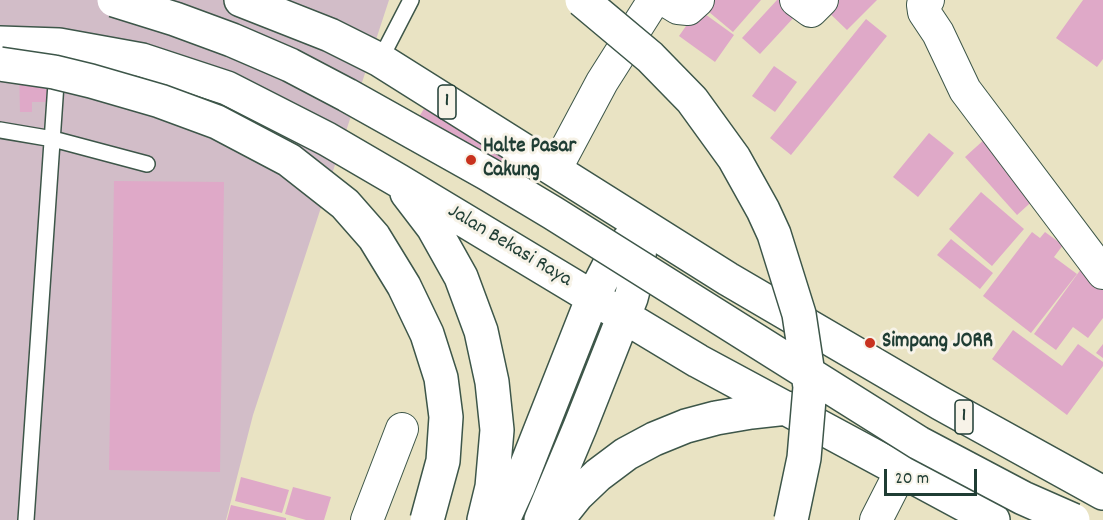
<!DOCTYPE html>
<style>
body{margin:0}
#map{position:relative;width:1103px;height:520px;overflow:hidden;background:#e9e3c3;font-family:Dekko,sans-serif}
canvas{display:block}
.scale{position:absolute;left:884px;top:469px;width:93px;height:27px;box-sizing:border-box;border:3px solid #1f3d34;border-top:0;padding-left:8px;font-size:18px;line-height:21px;white-space:nowrap;color:#1f3d34;-webkit-text-stroke:4px #f7f3e8;paint-order:stroke}
</style>
<div id="map">
<canvas width="1103" height="520"></canvas>
<div class="scale">20 m</div>
</div>
<script>
const c = document.querySelector('canvas').getContext('2d');
c.lineJoin = 'round';
function paint(path, color) {
  c.fillStyle = color;
  c.fill(path, 'evenodd');
}
function toPath(rows) {
  const path = new Path2D();
  for (const r of rows) {
    path.moveTo(r[0], r[1]);
    for (let i = 2; i < r.length; i += 2) path.lineTo(r[i], r[i + 1]);
  }
  return path;
}
function strokePath(path, color, width, dash) {
  c.strokeStyle = color;
  c.lineWidth = width;
  c.lineCap = dash ? 'butt' : 'round';
  c.setLineDash(dash || []);
  c.stroke(path);
}
function drawText(font, color, halo, rows, align = 'center') {
  c.font = font + ' Dekko,sans-serif';
  c.lineWidth = 6;
  c.setLineDash([]);
  c.textBaseline = 'middle';
  c.strokeStyle = halo;
  c.fillStyle = color;
  for (const [text, x, y, turn = 0] of rows) {
    c.save();
    c.translate(x, y);
    c.rotate((+turn || 0) * Math.PI / 180);
    c.textAlign = isNaN(turn) ? turn : align;
    if (halo) c.strokeText(text, 0, 0);
    c.fillText(text, 0, 0);
    c.restore();
  }
}
paint(toPath([
 [0,0,389,0,253,415,226,520,0,520]
]), '#d2bdc8');
paint(toPath([
 [710,0,761,0,733,32,703,7],
 [777,0,781,0,797,14,760,54,742,38],
 [828,0,877,0,847,30,822,6],
 [1083,0,1103,0,1103,59,1097,67,1056,38],
 [698,9,734,35,715,62,679,36],
 [866,19,887,36,791,155,770,138],
 [774,66,797,82,775,112,752,96],
 [19,70,50,70,51,102,32,102,32,112,20,112],
 [425,107,540,176,518,213,403,144],
 [929,133,954,153,918,197,893,177],
 [986,138,1038,196,1017,215,965,157],
 [114,181,224,182,220,472,109,470],
 [981,192,1024,229,992,266,949,229],
 [1032,232,1040,238,1045,232,1063,245,1054,257,1077,274,1031,333,983,296],
 [951,239,993,273,980,289,937,255],
 [1081,269,1103,285,1103,318,1088,338,1073,327,1056,350,1034,334],
 [1013,330,1062,366,1078,344,1103,362,1103,366,1067,415,992,359],
 [1103,344,1103,358,1096,353],
 [241,477,289,490,282,513,235,501],
 [293,487,331,497,324,520,306,520,285,514],
 [231,505,286,518,286,520,227,520]
]), '#dfa9c8');
const lane = toPath([
 [380,60,411,0],
 [0,130,53,139,147,164],
 [26,520,57,69]
]);
const street = toPath([
 [665,0,678,8,688,9,698,0],
 [796,0,811,11,822,0],
 [928,0,923,5,924,12,938,33,965,90,1103,273],
 [555,170,602,82,654,0],
 [367,520,402,429],
 [876,520,901,471]
]);
const highway = toPath([
 [241,0,330,35,380,60,728,279,940,403,1103,493],
 [0,43,59,45,142,60,227,88,327,139,399,181,698,361,993,520],
 [407,193,433,227,461,277,481,331,492,382,497,430,492,487,484,520],
 [503,520,518,487,593,297,613,258,637,231],
 [541,520,580,427,631,298,636,279,641,240],
 [557,520,577,495,598,475,626,454,654,439,686,426,716,418,751,412,787,408]
]);
strokePath(lane, '#3d5649', 18);
strokePath(street, '#3d5649', 34);
strokePath(highway, '#3d5649', 36);
strokePath(lane, '#fff', 15);
strokePath(street, '#fff', 32);
strokePath(highway, '#fff', 33);
const highwayBridge = toPath([
 [114,0,175,19,232,40,290,65,347,95,488,174,553,213,919,443,1023,498,1073,520],
 [582,0,650,57,692,100,734,158,763,210,774,234,799,314,810,387,804,458,791,520],
 [0,64,54,72,91,81,160,101,217,122,289,160,345,204,374,237,404,286,427,334,441,378,446,417,443,461,427,520]
]);
strokePath(highwayBridge, '#3d5649', 36, []);
strokePath(highwayBridge, '#fff', 33);
for (const [x, y, r, color] of [
 [471,160,6,"#c8321e"],
 [870,343,6,"#c8321e"]
]) {
  const dot = new Path2D();
  dot.arc(x, y, r, 0, 2 * Math.PI);
  c.fillStyle = color;
  c.fill(dot);
  strokePath(dot, '#f7f3e8', 2);
}
for (const [x, y, w] of [
 [447,102,18],
 [964,417,18]
]) {
  const box = new Path2D();
  box.roundRect(x - w / 2, y - 17, w, 34, 4.5);
  c.fillStyle = '#f7f3e8';
  c.fill(box);
  strokePath(box, '#1f3d34', 1.5);
}
drawText('bold 20px', '#1f3d34', null, [
 ["1",447,102],
 ["1",964,417]
]);
drawText('bold 21px', '#1f3d34', '#f7f3e8', [
 ["Halte Pasar",483,148],
 ["Cakung",483,172],
 ["Simpang JORR",882,343]
], 'left');
drawText('21px', '#1f3d34', '#f7f3e8', [
 ["Jalan Bekasi Raya",509,247,31]
]);
</script>
